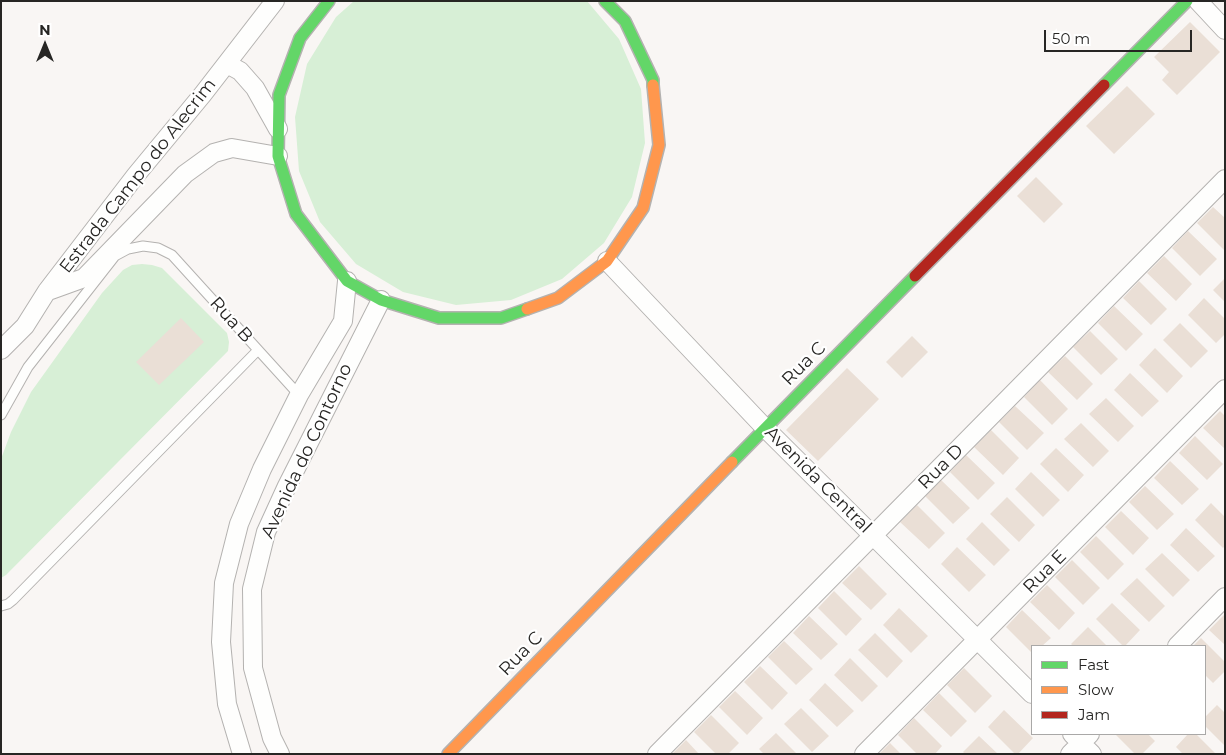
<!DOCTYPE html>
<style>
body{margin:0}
#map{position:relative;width:1226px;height:755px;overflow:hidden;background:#f9f6f4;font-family:Montserrat,sans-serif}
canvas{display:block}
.frame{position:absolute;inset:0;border:2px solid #272624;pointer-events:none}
.legend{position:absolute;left:1031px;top:645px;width:175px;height:90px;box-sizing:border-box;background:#fff;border:1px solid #a9a8a7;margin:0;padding:6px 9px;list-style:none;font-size:15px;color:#272624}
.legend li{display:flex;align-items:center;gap:10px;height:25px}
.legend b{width:25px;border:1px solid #a9a8a7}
.north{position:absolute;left:20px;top:20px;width:50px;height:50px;-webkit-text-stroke:4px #fff;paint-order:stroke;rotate:0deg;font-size:14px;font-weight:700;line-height:20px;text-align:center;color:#272624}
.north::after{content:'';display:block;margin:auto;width:18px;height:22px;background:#272624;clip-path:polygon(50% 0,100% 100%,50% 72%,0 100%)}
.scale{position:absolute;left:1044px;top:30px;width:148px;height:22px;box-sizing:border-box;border:2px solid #272624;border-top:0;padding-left:6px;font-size:15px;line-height:18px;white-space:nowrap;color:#272624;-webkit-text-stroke:4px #fff;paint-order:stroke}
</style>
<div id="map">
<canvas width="1226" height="755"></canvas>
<div class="frame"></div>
<ul class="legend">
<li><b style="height:6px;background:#63d668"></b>Fast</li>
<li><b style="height:6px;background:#ff974d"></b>Slow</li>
<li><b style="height:6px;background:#b3261e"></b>Jam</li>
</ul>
<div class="north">N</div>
<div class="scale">50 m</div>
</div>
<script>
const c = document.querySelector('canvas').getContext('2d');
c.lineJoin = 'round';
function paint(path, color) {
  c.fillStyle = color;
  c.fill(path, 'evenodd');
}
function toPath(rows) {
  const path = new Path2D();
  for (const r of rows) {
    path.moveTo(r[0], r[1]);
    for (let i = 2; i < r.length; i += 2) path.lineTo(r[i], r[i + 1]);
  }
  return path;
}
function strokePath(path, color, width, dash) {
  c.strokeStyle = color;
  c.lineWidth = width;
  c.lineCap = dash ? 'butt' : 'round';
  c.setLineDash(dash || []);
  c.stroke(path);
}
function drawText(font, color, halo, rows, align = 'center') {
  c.font = font + ' Montserrat,sans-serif';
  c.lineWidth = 4.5;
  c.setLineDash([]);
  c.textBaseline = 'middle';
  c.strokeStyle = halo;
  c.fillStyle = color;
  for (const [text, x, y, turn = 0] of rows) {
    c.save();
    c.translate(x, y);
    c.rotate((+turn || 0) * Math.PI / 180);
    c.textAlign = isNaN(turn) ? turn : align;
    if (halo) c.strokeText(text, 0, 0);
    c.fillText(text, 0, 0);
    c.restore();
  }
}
paint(toPath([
 [354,1,587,1,619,39,641,89,645,143,632,197,604,243,562,279,511,300,456,305,403,292,356,264,320,222,299,171,295,117,307,64,336,17],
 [142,264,152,265,162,268,227,333,229,342,228,351,6,575,1,578,1,459,11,432,31,392,102,293,123,270,132,265]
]), '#d7efd6');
paint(toPath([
 [1190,22,1220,52,1177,95,1162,80,1169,72,1154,57],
 [1127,86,1155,114,1114,154,1086,126],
 [1036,177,1063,204,1044,223,1017,196],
 [1213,207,1225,218,1225,251,1197,223],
 [1188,231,1217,259,1200,276,1172,248],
 [1164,256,1192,284,1176,301,1147,273],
 [1225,278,1225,302,1213,290],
 [1139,281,1167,309,1151,325,1123,298],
 [1204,298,1225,319,1225,334,1216,343,1188,315],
 [1114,306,1143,334,1126,351,1098,323],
 [181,318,204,342,159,385,136,362],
 [1180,323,1208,351,1191,368,1163,340],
 [1090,331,1118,359,1101,375,1073,347],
 [912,336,928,352,902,378,886,362],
 [1155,348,1183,376,1167,393,1139,365],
 [1065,356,1093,384,1077,400,1048,372],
 [847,368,879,399,818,461,786,430],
 [1130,373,1159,401,1142,417,1114,390],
 [1040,380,1068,409,1052,425,1024,397],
 [1106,398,1134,426,1118,442,1089,414],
 [1015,406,1044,433,1027,450,999,422],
 [1220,411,1225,416,1225,449,1203,428],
 [1081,423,1109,451,1093,467,1064,439],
 [991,430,1019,458,1003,475,974,447],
 [1195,436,1223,464,1207,480,1179,453],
 [1056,448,1084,475,1068,492,1040,464],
 [966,455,995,483,978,500,950,472],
 [1170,461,1199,489,1182,505,1154,478],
 [1031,472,1060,500,1043,517,1015,489],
 [941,480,970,508,953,524,925,496],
 [1145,486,1174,514,1157,530,1129,502],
 [1007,497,1035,525,1019,542,990,514],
 [1211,503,1225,517,1225,546,1223,548,1195,520],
 [917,505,945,533,929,549,900,522],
 [1121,511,1149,538,1133,555,1105,527],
 [982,522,1010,550,994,566,966,539],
 [1186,528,1215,556,1198,572,1170,545],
 [1096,536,1124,564,1108,580,1080,552],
 [957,547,986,575,969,592,941,564],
 [1162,553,1190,580,1173,597,1145,569],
 [1072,560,1100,588,1083,605,1055,577],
 [859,566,887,594,871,610,842,583],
 [1137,578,1165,606,1149,622,1120,594],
 [1047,585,1075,613,1059,630,1030,602],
 [834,591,862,619,846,636,818,608],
 [1112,603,1140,630,1125,646,1123,646,1096,619],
 [899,608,928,636,911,653,883,625],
 [1022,610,1051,638,1042,646,1032,646,1032,653,1006,627],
 [1225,614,1225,645,1209,630],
 [809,616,838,644,821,660,793,633],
 [1088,627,1107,646,1073,646,1071,644],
 [875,633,903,661,887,678,858,650],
 [1201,638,1225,662,1225,671,1213,683,1205,675,1205,646,1193,646],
 [784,641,813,669,796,685,768,657],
 [850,658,878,686,862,702,834,675],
 [760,666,788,693,772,710,744,682],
 [964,668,992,696,975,713,947,685],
 [825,683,854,711,837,727,809,700],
 [735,691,763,718,747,735,719,707],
 [939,693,967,721,951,737,923,710],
 [1217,705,1225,713,1225,746,1205,726,1205,717],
 [801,708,829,736,812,752,784,724],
 [1004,710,1033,738,1018,754,1015,754,988,727],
 [711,715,739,743,728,754,716,754,694,732],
 [914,718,942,746,935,754,917,754,898,735],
 [776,733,797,754,764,754,759,749],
 [1115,734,1148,734,1155,741,1142,754,1135,754],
 [1188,734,1196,734,1216,754,1183,754,1176,747],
 [979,736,998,754,965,754,963,752],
 [686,740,699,754,672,754],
 [890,743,901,754,879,754]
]), '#eadfd6');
const lane = toPath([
 [1,415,28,367,115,256,128,249,143,246,158,248,172,255,299,395],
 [1,606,8,604,13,600,258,350]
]);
const street = toPath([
 [1198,1,1225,30],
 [227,64,240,71,255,88,278,129],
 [607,261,765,428,1032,694],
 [48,291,84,278,185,174,214,153,232,148,278,156],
 [1,350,25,326,47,291,136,175,203,94,275,1],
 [1177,646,1225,597],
 [1072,734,1092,754],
 [242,754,227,704,221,642,224,583,239,524,262,469,299,395,343,321,347,281],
 [280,754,272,738,253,668,252,589,266,532,287,486,381,300],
 [657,754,1225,179],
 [864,754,1225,389],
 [1070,754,1090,734]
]);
const fast = toPath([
 [329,1,300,38,279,95,278,156,296,214,347,281,381,300,439,318,501,318,527,309],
 [605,1,625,21,653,80,653,85],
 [1104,85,1187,1],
 [732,462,915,276]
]);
const slow = toPath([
 [527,309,558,298,607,261,643,208,659,145,653,85],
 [448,754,732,462]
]);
const jam = toPath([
 [915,276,1104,85]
]);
strokePath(lane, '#b4b2b0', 11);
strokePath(street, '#b4b2b0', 20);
strokePath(fast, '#b4b2b0', 14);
strokePath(slow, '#b4b2b0', 14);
strokePath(jam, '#b4b2b0', 14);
strokePath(lane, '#fefefd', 9);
strokePath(street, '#fefefd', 18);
strokePath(fast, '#63d668', 11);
strokePath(slow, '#ff974d', 11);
strokePath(jam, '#b3261e', 11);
drawText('18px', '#272624', '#fff', [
 ["Estrada Campo do Alecrim",138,176,-52],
 ["Rua B",231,320,48],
 ["Rua C",804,364,-45],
 ["Avenida do Contorno",307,451,-65],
 ["Rua D",941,467,-45],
 ["Avenida Central",818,480,45],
 ["Rua E",1045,572,-45],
 ["Rua C",521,654,-46]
]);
</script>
